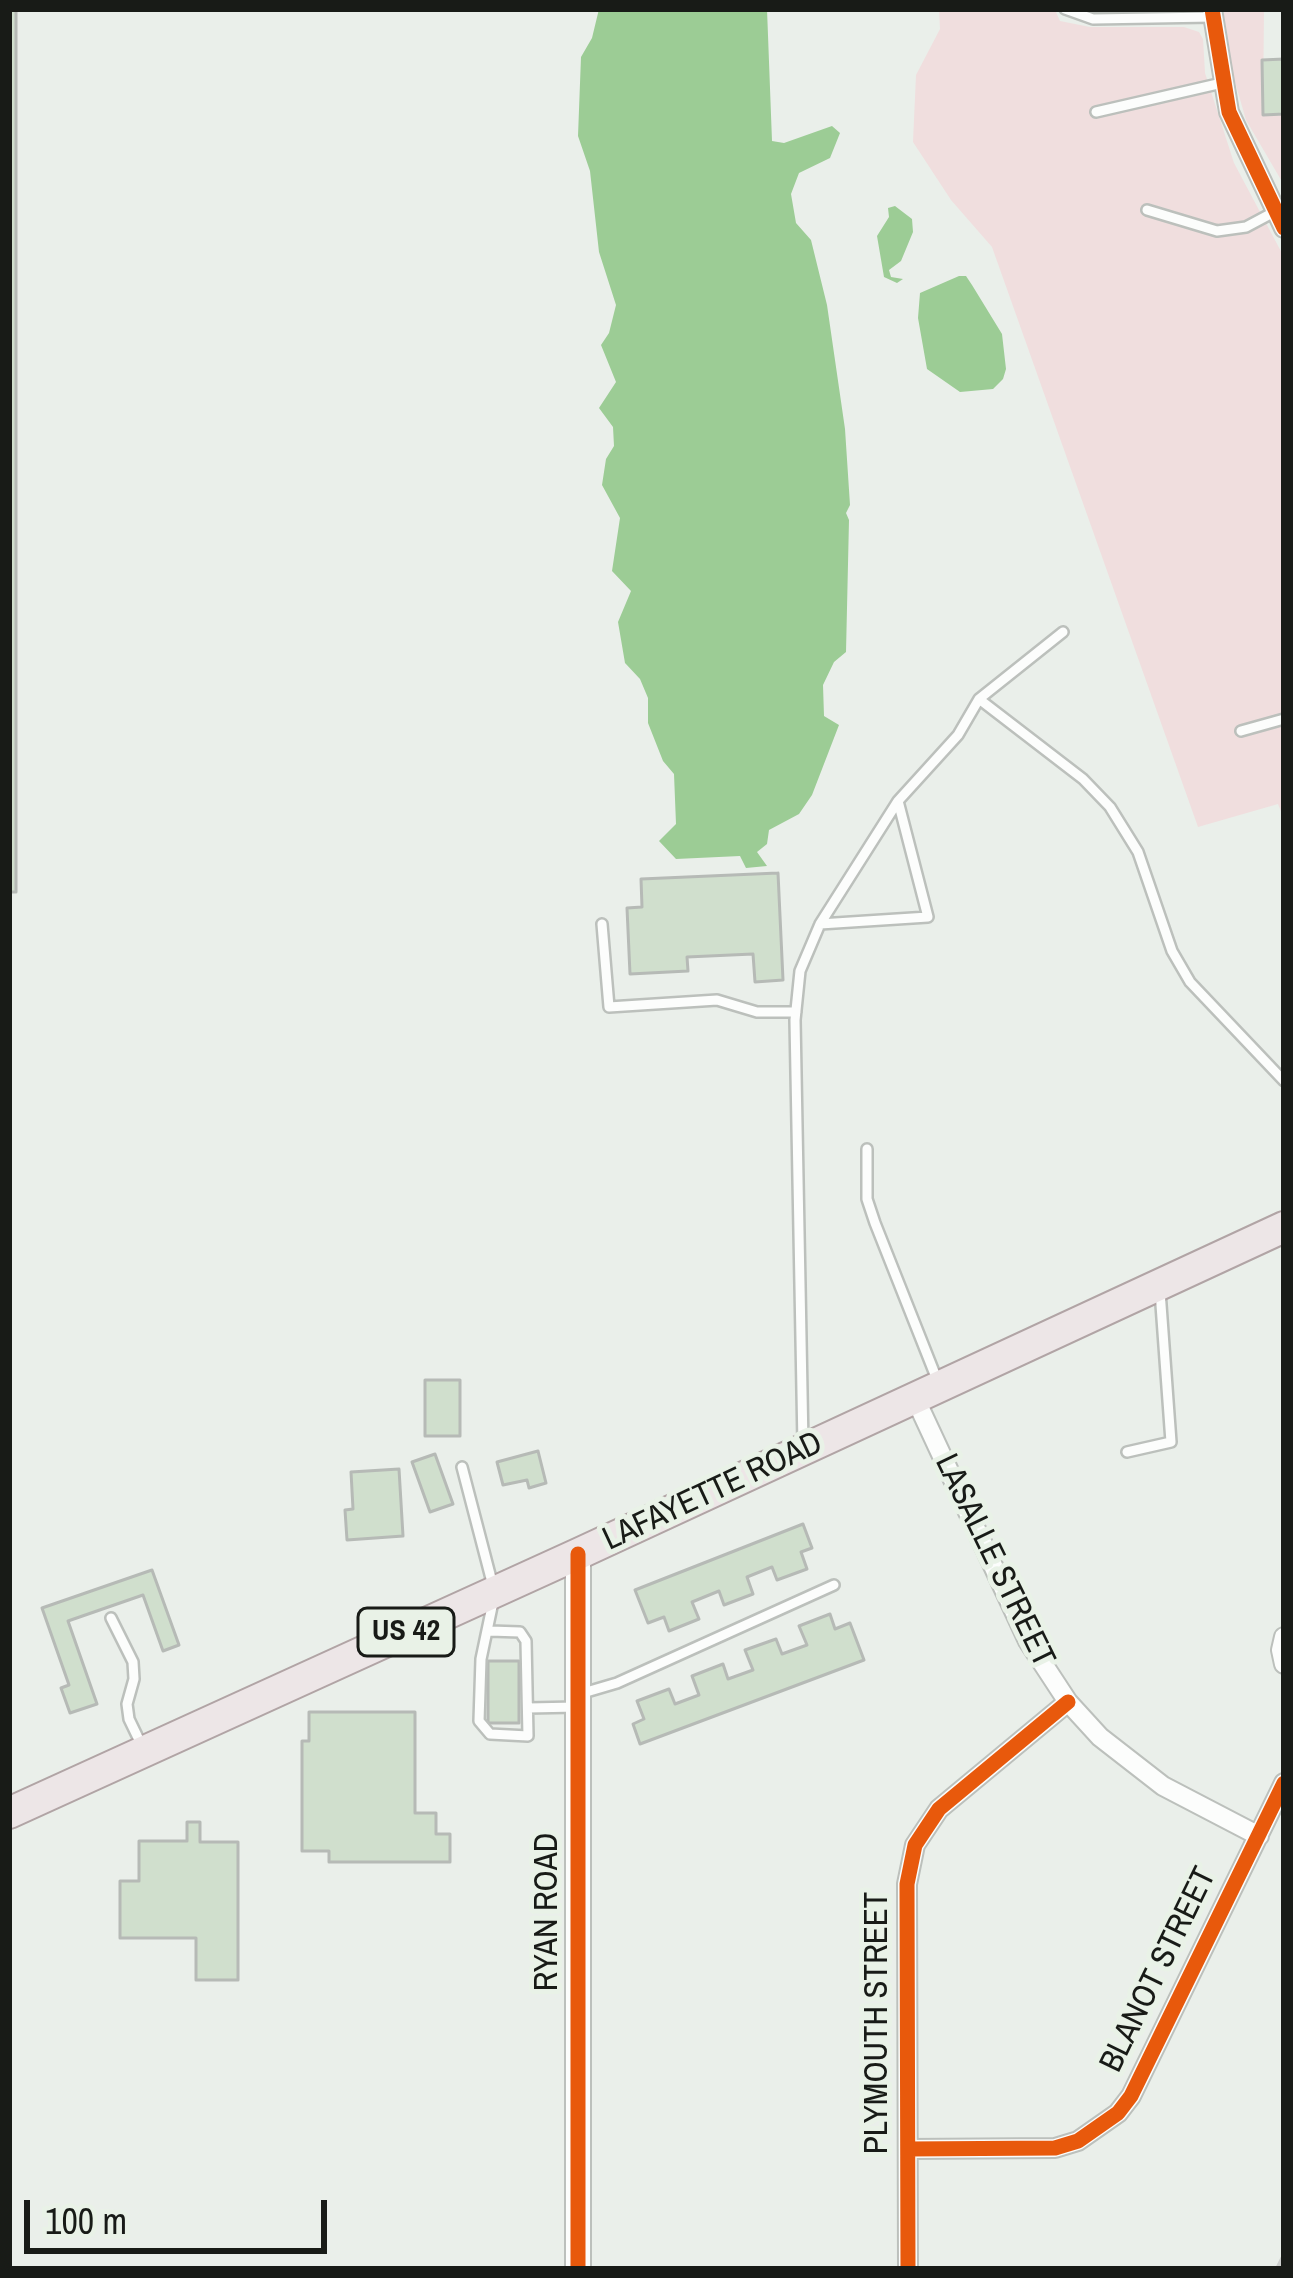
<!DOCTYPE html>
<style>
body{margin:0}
#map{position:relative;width:1293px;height:2278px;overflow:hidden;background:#eaefea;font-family:"Archivo Narrow",sans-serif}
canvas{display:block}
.frame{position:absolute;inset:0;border:12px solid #181b17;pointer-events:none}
.scale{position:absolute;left:24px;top:2200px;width:303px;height:54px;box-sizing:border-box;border:6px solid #181b17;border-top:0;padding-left:15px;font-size:36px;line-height:42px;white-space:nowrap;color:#181b17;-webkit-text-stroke:9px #e9f2e7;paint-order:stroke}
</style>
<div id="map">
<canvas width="1293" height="2278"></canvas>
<div class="frame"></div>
<div class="scale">100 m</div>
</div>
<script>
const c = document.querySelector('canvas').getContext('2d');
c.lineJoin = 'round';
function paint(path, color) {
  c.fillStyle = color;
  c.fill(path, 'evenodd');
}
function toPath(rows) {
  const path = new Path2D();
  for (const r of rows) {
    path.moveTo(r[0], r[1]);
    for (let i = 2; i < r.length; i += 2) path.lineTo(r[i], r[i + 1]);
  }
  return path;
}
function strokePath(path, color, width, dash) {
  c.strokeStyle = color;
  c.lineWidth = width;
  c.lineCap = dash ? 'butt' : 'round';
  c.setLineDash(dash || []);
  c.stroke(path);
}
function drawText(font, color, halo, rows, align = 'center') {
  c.font = font + ' "Archivo Narrow",sans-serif';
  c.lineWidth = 10;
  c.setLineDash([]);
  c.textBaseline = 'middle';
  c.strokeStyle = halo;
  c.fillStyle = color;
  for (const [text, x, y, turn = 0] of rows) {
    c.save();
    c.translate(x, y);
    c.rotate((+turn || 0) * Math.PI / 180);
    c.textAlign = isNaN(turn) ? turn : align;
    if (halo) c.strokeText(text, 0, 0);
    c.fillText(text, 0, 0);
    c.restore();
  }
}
paint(toPath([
 [939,9,1128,9,1056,12,1060,21,1090,27,1184,27,1199,32,1203,39,1205,73,1234,163,1284,257,1284,819,1278,804,1198,827,992,247,951,200,913,142,916,75,940,29],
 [1223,9,1264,9,1263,114,1284,114,1284,185,1246,120,1231,68]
]), '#f0dede');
paint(toPath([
 [599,9,767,9,772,141,784,143,832,126,840,133,830,158,799,173,791,194,796,223,811,240,827,305,845,429,850,505,846,513,849,520,846,652,834,662,823,685,824,716,839,725,812,795,799,814,769,830,767,844,757,852,767,866,746,868,740,856,676,859,659,841,676,824,674,774,663,761,648,723,648,698,640,679,625,663,618,622,631,591,612,571,620,518,602,485,606,459,614,446,613,427,599,408,616,382,601,345,609,333,616,305,599,252,590,171,578,136,581,57,592,38],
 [895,206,912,219,913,232,901,261,889,270,891,277,903,279,897,283,884,277,877,236,889,217,888,208],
 [959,276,966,276,972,285,1002,334,1006,369,1003,379,993,389,960,392,927,369,918,318,920,293]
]), '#9ccc95');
const building = toPath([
 [9,9,16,9,16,892,9,892,9,9],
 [1284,59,1284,114,1263,115,1262,60,1284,59],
 [778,873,783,980,755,982,753,954,687,957,688,971,630,974,627,908,642,907,641,879,778,873],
 [425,1380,460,1380,460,1436,425,1436,425,1380],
 [538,1451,546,1483,529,1488,527,1480,503,1485,497,1462,538,1451],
 [435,1454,453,1504,430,1512,412,1462,435,1454],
 [399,1469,403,1536,347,1540,345,1510,353,1509,351,1472,399,1469],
 [803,1524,812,1548,801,1552,807,1569,777,1580,772,1567,747,1577,753,1594,724,1605,719,1591,692,1602,699,1619,669,1631,664,1617,648,1623,635,1590,803,1524],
 [152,1570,179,1645,163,1651,143,1595,68,1621,97,1704,70,1713,61,1688,69,1685,42,1608,152,1570],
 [830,1614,835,1629,850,1623,864,1660,640,1744,633,1724,644,1719,637,1701,669,1689,675,1704,699,1695,692,1676,723,1664,728,1679,753,1670,745,1650,776,1639,782,1654,807,1645,799,1626,830,1614],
 [488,1661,519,1661,519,1723,488,1723,488,1661],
 [309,1712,415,1712,415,1813,436,1813,436,1834,450,1834,450,1862,329,1862,329,1851,302,1851,302,1741,309,1741,309,1712],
 [187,1822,200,1822,200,1842,238,1842,238,1980,196,1980,196,1938,120,1938,120,1881,139,1881,139,1841,187,1841,187,1822]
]);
paint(building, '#d0dfcd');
strokePath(building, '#b6bab6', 3);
const service = toPath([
 [1065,9,1093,19,1212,17],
 [1096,112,1222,83],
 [1147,210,1217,231,1246,227,1276,211],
 [979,699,1083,779,1110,807,1138,852,1172,951,1190,982,1284,1081],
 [1241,731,1284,719],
 [602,924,609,1007,717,1000,757,1012,796,1012],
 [820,924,928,917,898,801],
 [867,1149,867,1199,875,1223,938,1382],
 [803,1445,795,1020,800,971,820,924,898,801,958,735,979,699,1063,632],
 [1127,1452,1171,1442,1160,1291],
 [462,1467,493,1586],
 [111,1618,133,1662,134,1679,127,1704,129,1719,142,1746],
 [490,1631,520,1632,526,1641,528,1736,490,1734,479,1721,481,1659,493,1602],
 [583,1693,617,1683,834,1585],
 [528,1708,577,1707]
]);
const minor = toPath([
 [1212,9,1229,112,1284,228],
 [915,1398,1028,1641,1068,1702,1100,1737,1163,1786,1259,1836],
 [1284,1637,1281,1650,1284,1664],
 [908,2149,1055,2148,1078,2141,1118,2113,1131,2096,1284,1783],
 [908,2269,907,1884,915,1845,939,1809,1068,1702]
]);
const tertiary = toPath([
 [578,2269,578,1554]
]);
const primary = toPath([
 [9,1813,578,1554,1284,1227]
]);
strokePath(service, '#bcc0bc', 14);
strokePath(minor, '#bcc0bc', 22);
strokePath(tertiary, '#bcc0bc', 28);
strokePath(primary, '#b1a4a5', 34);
strokePath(service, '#fcfdfc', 9);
strokePath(minor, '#fcfdfc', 18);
strokePath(tertiary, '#fcfdfc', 24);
strokePath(primary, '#ede6e7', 30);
strokePath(toPath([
 [1278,2269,1284,2257]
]), '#cdcfcd', 6);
strokePath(toPath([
 [1212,9,1229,112,1284,228],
 [908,2149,1055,2148,1078,2141,1118,2113,1131,2096,1284,1783],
 [578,2269,578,1554],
 [908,2269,907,1884,915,1845,939,1809,1068,1702]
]), '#e8590c', 15);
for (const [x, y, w] of [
 [406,1632,96]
]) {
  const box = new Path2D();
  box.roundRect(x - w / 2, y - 24, w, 48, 9);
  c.fillStyle = '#e9f2e7';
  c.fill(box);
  strokePath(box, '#181b17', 3);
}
drawText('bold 30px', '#181b17', null, [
 ["US 42",406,1632]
]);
drawText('33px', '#181b17', '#e9f2e7', [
 ["LAFAYETTE ROAD",713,1492,-25],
 ["LASALLE STREET",994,1561,64],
 ["RYAN ROAD",548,1912,-90],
 ["BLANOT STREET",1159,1970,-64],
 ["PLYMOUTH STREET",878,2023,-90]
]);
</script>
